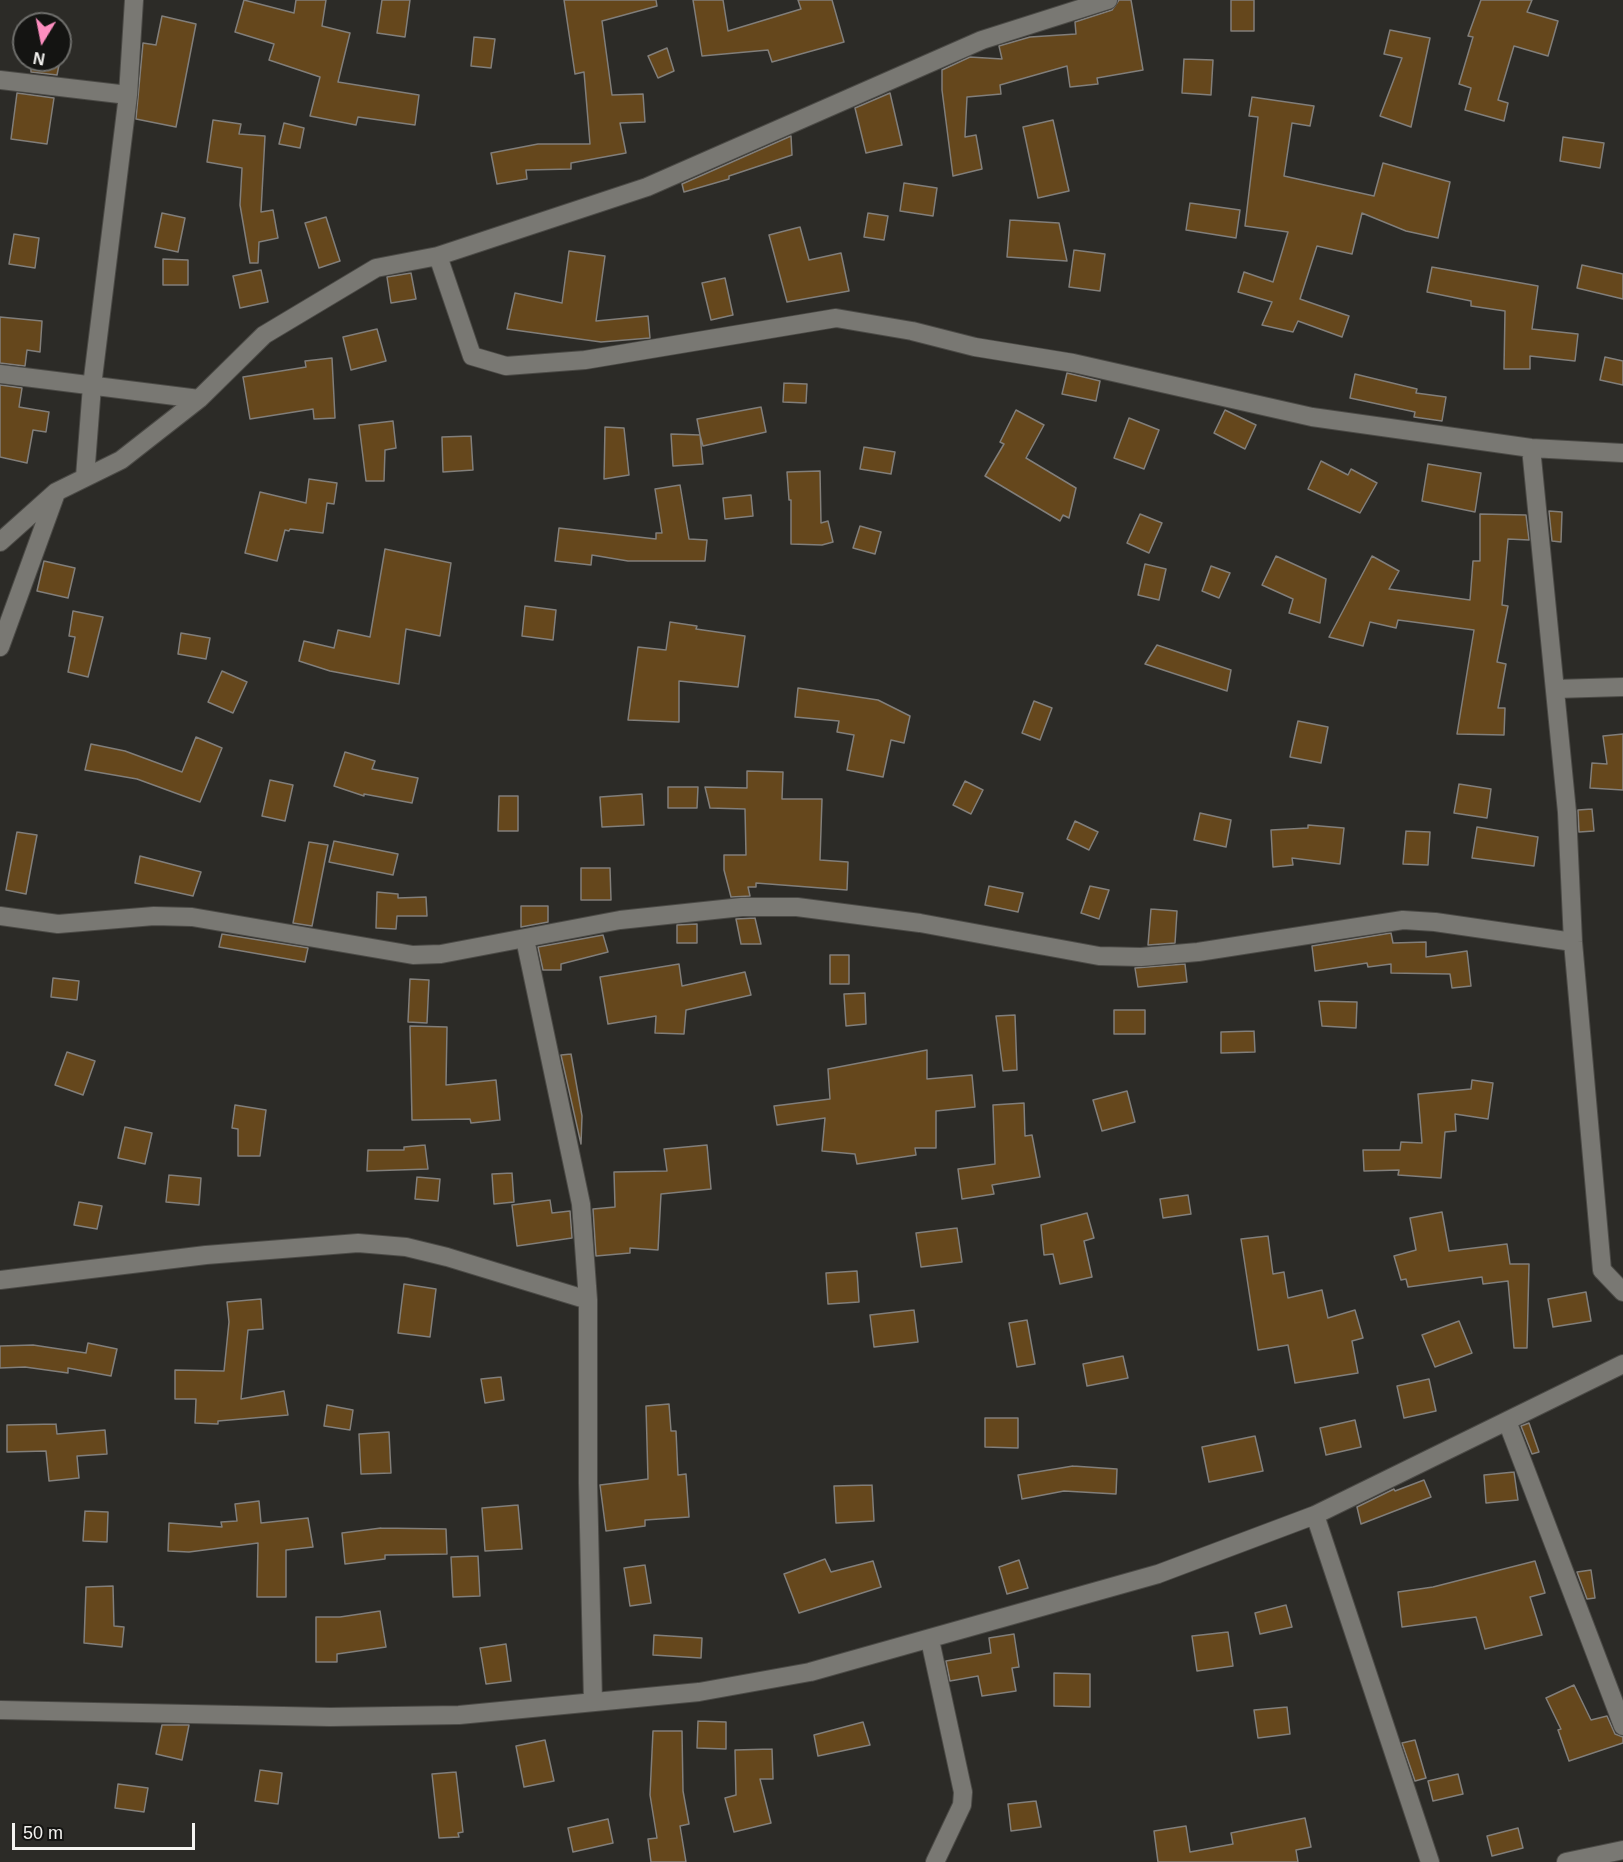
<!DOCTYPE html>
<style>
body{margin:0}
#map{position:relative;width:1623px;height:1862px;overflow:hidden;background:#2c2b27;font-family:Helvetica,sans-serif}
canvas{display:block}
.north{position:absolute;left:12px;top:12px;width:60px;height:60px;box-sizing:border-box;background:#141412;border:2px solid #6e6e6b;border-radius:50%;rotate:190deg;font-size:16px;font-weight:700;line-height:24px;text-align:center;color:#f5f4f1}
.north::after{content:'';display:block;margin:auto;width:21px;height:27px;background:#fd8ec0;clip-path:polygon(50% 0,100% 100%,50% 72%,0 100%)}
.scale{position:absolute;left:12px;top:1823px;width:183px;height:27px;box-sizing:border-box;border:3px solid #f5f4f1;border-top:0;padding-left:8px;font-size:18px;line-height:21px;white-space:nowrap;color:#f5f4f1;-webkit-text-stroke:4px #141412;paint-order:stroke}
</style>
<div id="map">
<canvas width="1623" height="1862"></canvas>
<div class="north">N</div>
<div class="scale">50 m</div>
</div>
<script>
const c = document.querySelector('canvas').getContext('2d');
c.lineJoin = 'round';
function paint(path, color) {
  c.fillStyle = color;
  c.fill(path, 'evenodd');
}
function toPath(rows) {
  const path = new Path2D();
  for (const r of rows) {
    path.moveTo(r[0], r[1]);
    for (let i = 2; i < r.length; i += 2) path.lineTo(r[i], r[i + 1]);
  }
  return path;
}
function strokePath(path, color, width, dash) {
  c.strokeStyle = color;
  c.lineWidth = width;
  c.lineCap = dash ? 'butt' : 'round';
  c.setLineDash(dash || []);
  c.stroke(path);
}
const building = toPath([
 [244,0,294,13,296,0,326,0,322,26,350,33,338,82,419,95,415,125,358,117,356,125,310,116,320,77,269,60,274,44,235,32,244,0],
 [382,0,410,0,405,37,377,33,382,0],
 [564,0,656,0,657,6,602,21,612,95,643,94,645,122,620,123,626,153,571,163,571,169,526,170,527,179,497,184,491,153,538,144,590,144,584,72,575,74,564,0],
 [693,0,723,0,728,31,801,9,798,0,832,0,844,42,772,62,768,50,702,56,693,0],
 [1119,0,1131,0,1143,70,1097,78,1098,84,1070,87,1067,66,1000,85,1001,94,967,97,965,137,976,135,982,169,953,176,942,90,942,70,970,57,1002,59,999,46,1030,37,1076,34,1075,22,1112,10,1119,0],
 [1231,0,1254,0,1254,31,1231,31,1231,0],
 [1481,0,1532,0,1527,12,1558,21,1548,56,1514,46,1498,100,1508,103,1504,121,1465,110,1471,88,1459,84,1473,37,1468,36,1481,0],
 [162,16,196,24,176,127,136,119,143,43,156,45,162,16],
 [1390,30,1430,38,1411,127,1380,116,1402,58,1384,54,1390,30],
 [474,37,495,39,491,68,471,66,474,37],
 [667,48,674,71,658,78,648,56,667,48],
 [1184,59,1213,60,1211,95,1182,93,1184,59],
 [31,60,60,60,57,75,31,72,31,60],
 [17,93,54,98,47,144,11,139,17,93],
 [890,93,902,145,866,153,855,108,890,93],
 [1252,97,1314,106,1310,126,1292,123,1284,176,1374,196,1383,163,1450,182,1438,238,1406,231,1362,213,1352,254,1317,246,1300,299,1349,316,1342,337,1298,321,1293,332,1262,325,1272,302,1238,292,1244,272,1273,282,1288,232,1245,226,1258,117,1249,116,1252,97],
 [213,120,241,124,239,134,265,136,261,212,273,210,278,238,259,242,258,263,250,263,240,205,242,168,207,162,213,120],
 [1053,120,1069,191,1038,198,1023,127,1053,120],
 [284,123,304,128,300,148,279,144,284,123],
 [791,136,792,155,729,176,729,179,684,192,682,184,791,136],
 [1563,137,1604,143,1600,168,1560,161,1563,137],
 [904,183,937,188,933,216,900,211,904,183],
 [1190,203,1240,210,1236,238,1186,230,1190,203],
 [162,213,185,218,178,252,155,247,162,213],
 [868,213,888,216,884,240,864,237,868,213],
 [326,217,340,261,319,268,305,223,326,217],
 [1010,220,1059,223,1067,261,1007,257,1010,220],
 [800,227,809,260,841,253,849,291,787,302,769,235,800,227],
 [14,234,39,238,35,268,9,264,14,234],
 [1074,250,1105,254,1100,291,1069,287,1074,250],
 [569,251,605,256,596,321,648,316,650,338,601,342,507,329,515,293,562,303,569,251],
 [163,259,188,260,188,285,163,285,163,259],
 [1582,265,1623,274,1623,299,1577,288,1582,265],
 [1432,267,1538,286,1532,329,1578,334,1575,361,1530,356,1530,369,1504,369,1505,311,1471,306,1471,301,1427,292,1432,267],
 [261,270,268,302,240,308,233,276,261,270],
 [411,273,416,299,391,303,387,277,411,273],
 [725,278,733,315,711,320,702,283,725,278],
 [0,317,42,321,40,352,27,350,25,366,0,363,0,317],
 [377,329,386,361,351,370,343,337,377,329],
 [1605,357,1623,361,1623,385,1600,380,1605,357],
 [332,358,335,418,314,419,313,409,250,419,243,377,306,367,305,361,332,358],
 [1067,373,1100,381,1096,401,1062,394,1067,373],
 [1355,374,1417,389,1416,393,1446,397,1442,421,1414,417,1415,412,1350,398,1355,374],
 [784,383,807,384,806,403,783,402,784,383],
 [0,385,22,388,19,407,49,412,46,432,33,430,27,463,0,457,0,385],
 [761,407,766,432,703,446,700,435,703,464,673,466,671,434,700,435,697,419,761,407],
 [1016,410,1044,425,1026,458,1076,488,1069,518,1063,515,1060,521,985,476,1004,444,1000,442,1016,410],
 [1225,410,1256,425,1245,449,1214,433,1225,410],
 [1129,418,1159,430,1144,469,1114,458,1129,418],
 [393,421,396,448,385,450,384,481,366,481,359,425,393,421],
 [605,427,624,428,629,475,604,479,605,427],
 [471,436,473,470,443,472,442,437,471,436],
 [864,447,895,452,891,474,860,469,864,447],
 [1321,461,1348,475,1351,469,1377,483,1360,513,1308,489,1321,461],
 [1428,464,1481,473,1475,512,1422,501,1428,464],
 [820,471,821,523,828,521,833,542,822,545,791,544,791,500,789,500,787,472,820,471],
 [309,479,337,483,334,504,327,503,323,533,290,529,289,531,285,530,277,561,245,553,260,492,306,503,309,479],
 [680,485,689,539,707,540,705,561,628,561,592,555,591,565,555,561,559,528,656,539,656,533,662,533,655,489,680,485],
 [751,495,753,516,725,519,723,498,751,495],
 [1549,511,1562,512,1561,542,1552,541,1549,511],
 [1140,514,1162,523,1149,553,1127,543,1140,514],
 [1480,514,1526,515,1529,540,1508,539,1502,605,1508,606,1497,662,1506,664,1498,708,1505,708,1504,735,1457,734,1474,630,1398,620,1396,628,1370,622,1363,646,1329,637,1372,556,1399,571,1389,589,1470,600,1473,561,1480,561,1480,514],
 [860,526,881,532,875,554,853,548,860,526],
 [385,549,451,563,440,636,406,629,399,684,330,671,299,661,304,641,334,648,338,630,370,637,385,549],
 [1276,556,1326,579,1320,623,1289,613,1293,599,1262,585,1276,556],
 [44,561,75,568,68,598,37,591,44,561],
 [1145,564,1166,569,1159,600,1138,595,1145,564],
 [1211,566,1230,573,1219,598,1202,591,1211,566],
 [525,606,556,610,553,640,522,636,525,606],
 [73,611,103,617,88,677,68,672,75,637,69,636,73,611],
 [670,622,697,626,696,629,745,636,738,687,679,681,679,722,628,720,638,647,666,650,670,622],
 [181,633,210,638,206,659,178,654,181,633],
 [1157,645,1231,670,1227,691,1145,664,1157,645],
 [222,671,247,682,233,713,208,702,222,671],
 [798,688,878,700,910,716,904,743,891,740,883,777,847,770,854,735,837,732,839,721,795,717,798,688],
 [1034,701,1052,708,1040,740,1022,733,1034,701],
 [1298,721,1328,727,1321,763,1290,757,1298,721],
 [1623,734,1623,790,1590,788,1592,763,1607,764,1603,736,1623,734],
 [196,737,222,748,200,802,137,779,85,770,91,744,125,751,182,772,196,737],
 [345,752,375,761,372,769,418,778,412,803,364,794,364,796,334,786,345,752],
 [747,771,783,772,782,799,822,799,820,860,848,862,847,890,756,883,756,887,748,887,750,896,731,897,724,870,724,855,746,855,745,809,710,808,705,787,747,788,747,771],
 [270,780,293,785,285,821,262,816,270,780],
 [965,781,983,790,971,814,953,805,965,781],
 [1459,784,1491,789,1487,818,1454,813,1459,784],
 [668,787,698,787,697,808,668,808,668,787],
 [642,794,644,825,602,827,600,797,642,794],
 [499,796,518,796,518,831,498,831,499,796],
 [1592,809,1594,831,1579,832,1578,810,1592,809],
 [1200,813,1231,820,1226,847,1194,840,1200,813],
 [1075,821,1098,832,1089,850,1067,839,1075,821],
 [1308,825,1344,828,1340,864,1292,858,1293,865,1273,867,1271,830,1308,828,1308,825],
 [1477,827,1538,837,1534,866,1472,858,1477,827],
 [1406,831,1430,832,1428,865,1403,864,1406,831],
 [17,832,37,835,26,894,6,890,17,832],
 [334,841,398,854,393,875,329,862,334,841],
 [309,842,328,845,312,926,293,923,309,842],
 [140,856,201,872,193,896,135,883,140,856],
 [581,868,610,868,611,900,581,900,581,868],
 [989,886,1023,893,1018,912,985,905,989,886],
 [1090,886,1109,890,1099,919,1081,913,1090,886],
 [377,892,398,894,398,898,426,897,427,916,397,916,396,929,376,928,377,892],
 [521,906,548,906,548,922,521,927,521,906],
 [1151,909,1177,911,1175,943,1148,945,1151,909],
 [755,918,761,944,741,944,736,919,755,918],
 [697,924,697,943,677,943,677,925,697,924],
 [1391,933,1393,943,1426,942,1426,957,1467,951,1471,986,1452,988,1450,974,1391,973,1391,964,1368,967,1367,963,1315,971,1312,946,1391,933],
 [222,934,308,948,305,962,219,947,222,934],
 [603,935,608,952,561,964,561,970,543,970,538,947,603,935],
 [830,955,849,955,849,984,830,984,830,955],
 [679,964,682,986,745,972,751,995,686,1010,684,1034,655,1033,656,1016,608,1024,600,977,679,964],
 [1185,964,1187,982,1138,987,1135,968,1185,964],
 [53,978,79,981,77,1000,51,997,53,978],
 [410,979,429,980,427,1023,408,1022,410,979],
 [865,993,866,1024,846,1026,844,994,865,993],
 [1319,1001,1357,1002,1356,1028,1322,1026,1319,1001],
 [1114,1010,1145,1010,1145,1034,1114,1034,1114,1010],
 [1015,1015,1017,1070,1003,1071,996,1016,1015,1015],
 [410,1026,447,1027,446,1085,496,1080,500,1120,471,1123,470,1119,412,1120,410,1026],
 [1254,1031,1255,1052,1221,1053,1221,1032,1254,1031],
 [927,1050,927,1079,972,1075,975,1107,936,1111,936,1148,915,1148,916,1155,857,1164,855,1154,822,1151,825,1118,777,1125,774,1106,830,1099,828,1069,927,1050],
 [67,1052,95,1061,83,1095,55,1085,67,1052],
 [571,1054,582,1116,581,1144,561,1055,571,1054],
 [1472,1080,1493,1083,1488,1119,1455,1114,1456,1131,1445,1132,1441,1178,1398,1175,1399,1170,1364,1171,1363,1150,1400,1150,1401,1142,1422,1143,1418,1094,1471,1089,1472,1080],
 [1127,1091,1135,1122,1102,1131,1093,1100,1127,1091],
 [1024,1103,1025,1136,1032,1135,1040,1177,992,1185,994,1194,962,1199,958,1169,995,1164,993,1105,1024,1103],
 [235,1105,266,1110,260,1156,238,1156,238,1129,232,1128,235,1105],
 [125,1127,152,1133,145,1164,118,1158,125,1127],
 [425,1145,428,1169,367,1171,368,1150,404,1150,404,1147,425,1145],
 [707,1145,711,1189,661,1194,658,1250,630,1248,630,1253,596,1256,593,1209,615,1207,614,1172,667,1171,664,1149,707,1145],
 [512,1173,514,1202,494,1204,492,1174,512,1173],
 [169,1175,201,1178,199,1205,166,1202,169,1175],
 [417,1177,440,1179,438,1201,415,1199,417,1177],
 [1188,1195,1191,1214,1163,1218,1160,1199,1188,1195],
 [550,1200,552,1213,570,1211,572,1238,517,1246,512,1205,550,1200],
 [79,1202,102,1206,97,1229,74,1225,79,1202],
 [1442,1212,1449,1251,1507,1244,1510,1264,1529,1264,1527,1348,1514,1348,1508,1281,1483,1284,1482,1277,1408,1287,1406,1279,1401,1280,1394,1256,1416,1250,1410,1218,1442,1212],
 [1087,1213,1094,1238,1084,1241,1092,1277,1060,1284,1053,1254,1044,1255,1041,1225,1087,1213],
 [957,1228,962,1262,921,1267,916,1233,957,1228],
 [1268,1236,1273,1274,1284,1272,1288,1298,1322,1290,1328,1318,1355,1310,1363,1338,1352,1341,1358,1373,1295,1383,1288,1345,1258,1350,1241,1239,1268,1236],
 [857,1271,859,1302,828,1304,826,1273,857,1271],
 [404,1284,436,1289,430,1337,398,1333,404,1284],
 [1586,1292,1591,1321,1553,1327,1548,1299,1586,1292],
 [261,1299,263,1329,248,1330,241,1399,284,1391,288,1415,218,1421,218,1424,195,1423,196,1399,175,1399,175,1370,224,1371,229,1322,227,1302,261,1299],
 [914,1310,918,1342,874,1347,870,1315,914,1310],
 [1027,1320,1035,1364,1017,1367,1009,1323,1027,1320],
 [1459,1321,1472,1353,1435,1367,1422,1335,1459,1321],
 [88,1343,117,1349,111,1376,68,1368,68,1373,25,1367,0,1368,0,1346,33,1345,86,1353,88,1343],
 [1123,1356,1128,1378,1087,1386,1083,1364,1123,1356],
 [501,1377,504,1400,485,1403,481,1379,501,1377],
 [1429,1379,1436,1411,1404,1418,1397,1386,1429,1379],
 [669,1404,671,1431,676,1431,678,1475,686,1474,689,1517,645,1520,645,1526,606,1531,600,1485,648,1479,646,1406,669,1404],
 [327,1405,353,1410,350,1430,324,1426,327,1405],
 [985,1418,1018,1418,1018,1448,985,1447,985,1418],
 [1355,1420,1361,1447,1326,1455,1320,1428,1355,1420],
 [1529,1423,1539,1452,1532,1454,1521,1426,1529,1423],
 [56,1424,57,1434,105,1430,107,1454,77,1456,79,1478,49,1481,46,1451,7,1452,7,1425,56,1424],
 [389,1432,391,1473,361,1474,359,1434,389,1432],
 [1255,1436,1263,1471,1209,1482,1202,1447,1255,1436],
 [1073,1466,1117,1469,1116,1494,1064,1491,1022,1499,1018,1475,1073,1466],
 [1514,1472,1518,1500,1486,1503,1484,1475,1514,1472],
 [1424,1480,1431,1497,1361,1524,1357,1507,1394,1489,1395,1491,1424,1480],
 [872,1485,874,1521,836,1523,834,1486,872,1485],
 [259,1501,261,1523,308,1518,313,1547,286,1550,286,1597,257,1597,258,1543,189,1552,168,1551,169,1523,222,1527,221,1522,237,1521,235,1504,259,1501],
 [518,1505,522,1549,485,1551,482,1508,518,1505],
 [85,1511,108,1512,107,1542,83,1541,85,1511],
 [381,1528,446,1529,447,1554,385,1555,385,1559,345,1564,342,1533,381,1528],
 [478,1556,480,1596,453,1597,451,1557,478,1556],
 [825,1559,831,1572,873,1561,881,1587,799,1613,784,1574,825,1559],
 [1019,1560,1028,1588,1007,1594,999,1567,1019,1560],
 [1535,1561,1545,1593,1530,1597,1542,1635,1485,1649,1476,1617,1402,1627,1398,1592,1433,1587,1535,1561],
 [645,1565,651,1603,630,1606,624,1568,645,1565],
 [1591,1570,1595,1598,1587,1599,1577,1572,1591,1570],
 [113,1586,114,1626,124,1627,122,1647,84,1643,86,1587,113,1586],
 [1286,1605,1292,1627,1260,1634,1255,1613,1286,1605],
 [380,1611,386,1647,337,1654,337,1662,316,1662,316,1617,340,1617,380,1611],
 [1228,1632,1233,1666,1197,1671,1192,1636,1228,1632],
 [1014,1634,1019,1667,1012,1668,1016,1691,982,1696,978,1676,950,1681,946,1661,991,1653,989,1638,1014,1634],
 [654,1635,702,1638,701,1658,653,1655,654,1635],
 [506,1644,511,1681,486,1684,480,1648,506,1644],
 [1054,1673,1090,1674,1090,1707,1054,1706,1054,1673],
 [1574,1685,1591,1720,1607,1716,1615,1734,1623,1737,1623,1743,1569,1761,1558,1730,1561,1729,1546,1698,1574,1685],
 [1287,1707,1290,1734,1258,1738,1254,1710,1287,1707],
 [698,1721,726,1722,726,1749,697,1748,698,1721],
 [863,1722,870,1745,818,1756,814,1735,863,1722],
 [162,1725,189,1725,182,1760,156,1754,162,1725],
 [653,1731,682,1731,683,1791,689,1824,680,1826,686,1862,651,1862,648,1839,657,1838,650,1795,653,1731],
 [545,1740,554,1781,524,1787,516,1746,545,1740],
 [1415,1740,1426,1778,1415,1781,1402,1743,1415,1740],
 [772,1749,773,1779,760,1779,771,1823,734,1832,725,1798,736,1795,735,1750,772,1749],
 [260,1770,282,1773,278,1804,255,1801,260,1770],
 [456,1772,463,1832,458,1833,459,1837,439,1838,432,1774,456,1772],
 [1458,1774,1463,1794,1433,1801,1428,1781,1458,1774],
 [118,1784,148,1788,144,1812,115,1808,118,1784],
 [1036,1801,1041,1827,1011,1831,1008,1804,1036,1801],
 [1305,1818,1311,1847,1296,1850,1298,1862,1158,1862,1154,1831,1186,1826,1190,1852,1233,1844,1231,1833,1305,1818],
 [608,1819,613,1843,573,1852,568,1828,608,1819],
 [1518,1828,1523,1848,1492,1856,1487,1836,1518,1828]
]);
paint(building, '#65471c');
strokePath(building, '#817e7a', 1.5);
const street = toPath([
 [0,80,128,95],
 [438,256,472,356,506,366,585,360,836,318,912,331,975,347,1073,363,1312,417,1531,448,1623,453],
 [0,374,199,399],
 [1531,448,1567,812,1573,942,1602,1270,1623,1292],
 [85,477,92,386,128,95,134,0],
 [0,542,56,492,121,460,199,399,264,335,376,268,438,256,647,187,982,40,1108,0],
 [0,647,56,493],
 [1555,689,1623,687],
 [0,916,58,924,154,916,192,917,413,955,441,954,620,920,742,907,797,907,920,923,1099,956,1141,957,1198,952,1403,920,1435,922,1573,942],
 [525,939,581,1204,588,1300,588,1483,593,1702],
 [0,1280,206,1255,358,1243,406,1247,447,1257,588,1300],
 [1507,1421,1623,1726],
 [1315,1515,1430,1862],
 [930,1640,963,1792,962,1805,935,1862],
 [0,1710,330,1717,459,1715,699,1692,810,1672,1158,1574,1315,1515,1623,1364],
 [1566,1862,1623,1850]
]);
strokePath(street, '#4b4a46', 20);
strokePath(street, '#797873', 18);
</script>
